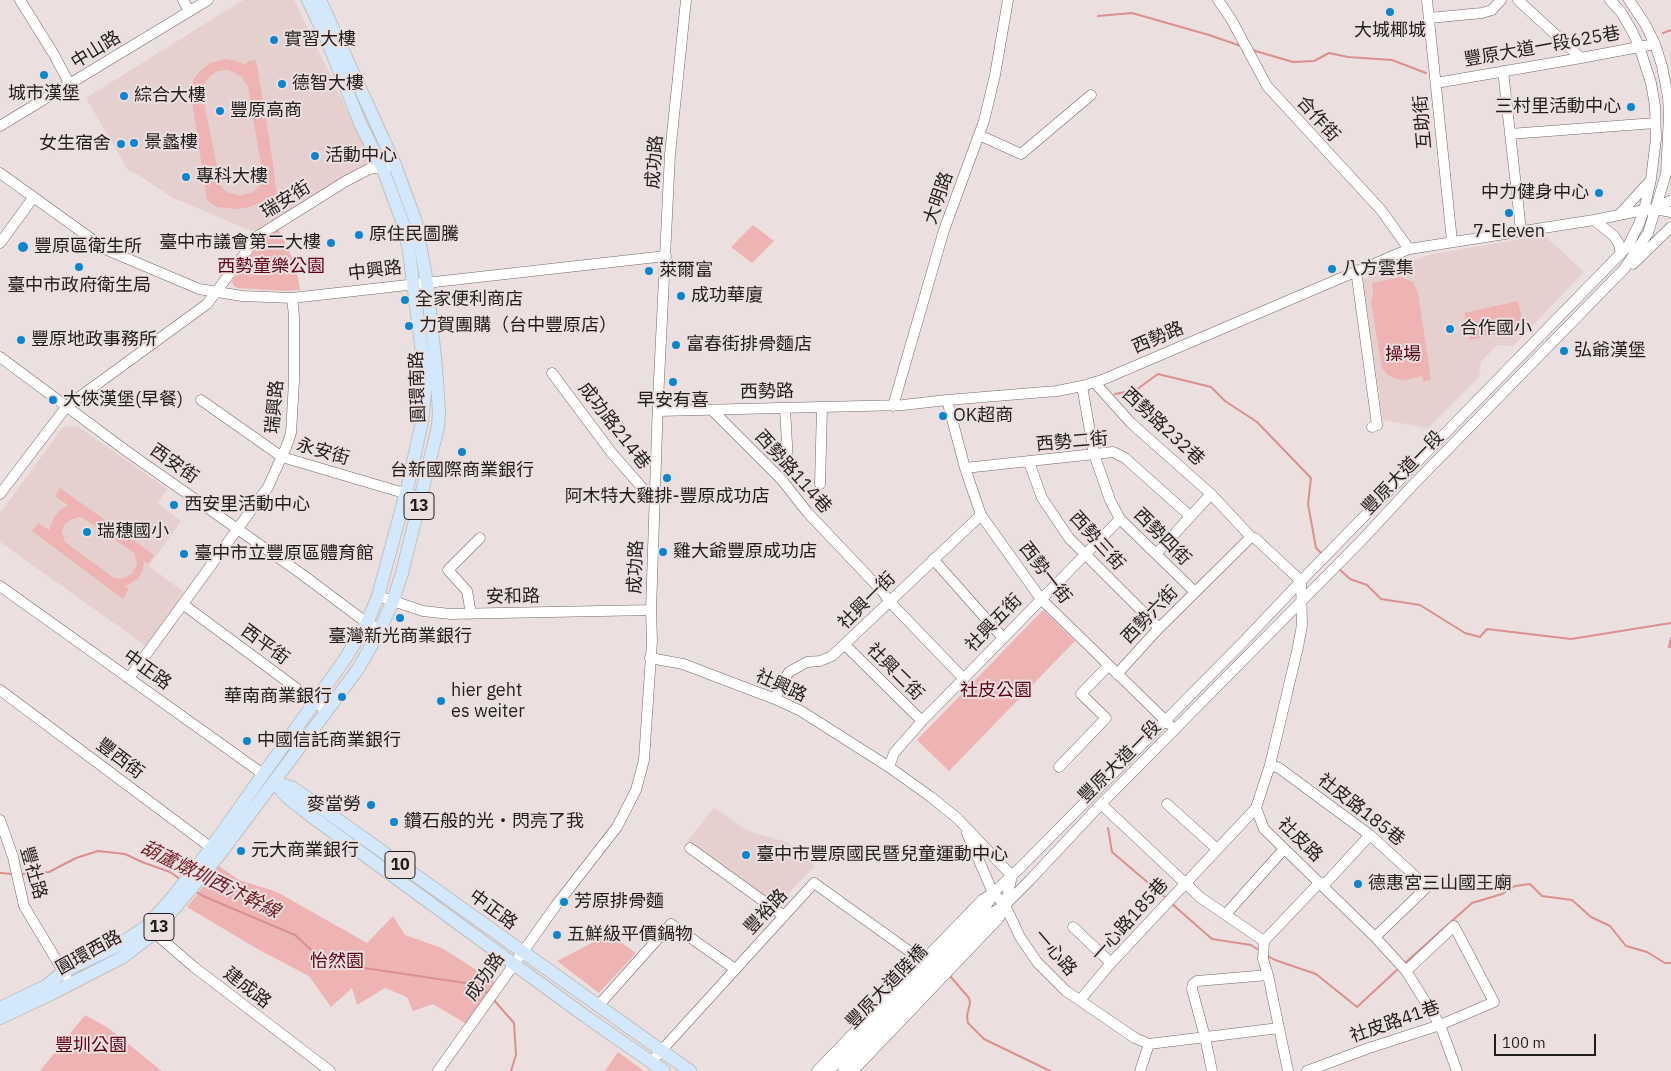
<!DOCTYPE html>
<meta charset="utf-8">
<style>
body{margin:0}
#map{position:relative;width:1671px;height:1071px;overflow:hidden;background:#ecdfdf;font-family:"IBM Plex Sans",sans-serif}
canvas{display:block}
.scale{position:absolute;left:1494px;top:1034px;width:102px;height:22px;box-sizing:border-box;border:2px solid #211d1d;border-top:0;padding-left:6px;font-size:15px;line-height:18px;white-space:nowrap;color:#211d1d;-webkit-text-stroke:4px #ecdfdf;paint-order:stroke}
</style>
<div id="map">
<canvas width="1671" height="1071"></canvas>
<div class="scale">100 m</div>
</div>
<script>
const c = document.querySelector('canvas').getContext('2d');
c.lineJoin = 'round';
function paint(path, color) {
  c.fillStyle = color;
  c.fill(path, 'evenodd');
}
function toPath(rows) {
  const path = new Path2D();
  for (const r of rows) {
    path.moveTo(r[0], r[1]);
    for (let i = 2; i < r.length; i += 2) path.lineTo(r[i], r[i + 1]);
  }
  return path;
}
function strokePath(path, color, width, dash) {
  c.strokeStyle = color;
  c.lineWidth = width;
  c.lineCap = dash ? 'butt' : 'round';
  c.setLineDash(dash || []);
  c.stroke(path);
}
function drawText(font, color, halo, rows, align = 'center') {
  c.font = font + ' "IBM Plex Sans","Noto Sans TC",sans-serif';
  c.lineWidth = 4;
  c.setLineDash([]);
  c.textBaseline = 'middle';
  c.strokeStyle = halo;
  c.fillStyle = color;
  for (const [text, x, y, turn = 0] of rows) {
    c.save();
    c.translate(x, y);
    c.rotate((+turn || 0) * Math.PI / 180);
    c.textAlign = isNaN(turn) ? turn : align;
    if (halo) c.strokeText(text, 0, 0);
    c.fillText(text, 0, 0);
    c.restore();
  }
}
paint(toPath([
 [243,0,294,0,368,154,366,164,362,167,254,232,173,198,140,176,128,170,86,98],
 [1544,235,1584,272,1513,346,1497,345,1481,362,1479,377,1428,428,1383,420,1362,280,1428,255],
 [77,426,168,489,157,503,181,521,149,566,184,592,146,646,0,542,0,513,63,427],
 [714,808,748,831,787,842,815,866,777,905,687,841]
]), '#e6d0cf');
paint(toPath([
 [226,59,236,61,246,65,248,61,256,60,270,143,278,202,268,204,262,202,247,208,235,209,217,207,207,200,190,89,194,79,201,70,210,63],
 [228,70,241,76,248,87,263,178,259,186,253,192,240,196,227,192,221,186,202,93,204,84,210,76,218,71],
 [753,225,774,241,752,263,731,247],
 [278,229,296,265,300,290,283,291,237,288,233,285,232,281,260,243],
 [1400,277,1413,282,1418,293,1431,379,1424,382,1422,376,1405,380,1396,379,1388,375,1382,368,1371,302,1373,293,1372,283],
 [1518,301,1524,328,1470,340,1464,313],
 [60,488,154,555,148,564,144,561,143,570,138,579,125,586,129,589,123,599,32,531,38,523,49,530,54,517,60,510,68,505,55,496],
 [79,517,83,518,134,553,137,564,132,574,122,579,114,578,65,542,62,532,64,525,70,520],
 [1043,610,1075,641,949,771,917,740],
 [219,866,239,880,277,892,367,943,393,916,405,935,442,948,503,987,473,1028,433,1004,413,1011,407,997,385,988,357,1005,352,988,331,1007,309,976,261,951,187,907],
 [609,934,636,953,599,993,557,961],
 [85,1015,107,1027,162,1071,40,1071],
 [618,1052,644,1071,605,1071]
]), '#edb4b3');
strokePath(toPath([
 [1098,16,1132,13,1209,35,1241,46],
 [1663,33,1671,30],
 [1252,50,1293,62,1314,61,1329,53,1348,57,1392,60,1426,73],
 [1115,394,1136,390,1158,374,1211,387,1225,401,1257,422,1311,478,1308,504,1316,548,1323,555],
 [1338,568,1350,579,1367,585,1381,599,1420,605,1465,633,1480,637,1487,629,1571,639,1671,623],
 [1671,638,1669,647,1671,647],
 [1108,828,1112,852,1166,898],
 [0,873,13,874],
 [20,874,49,872,76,858,98,851,125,854,142,862,170,872,180,879],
 [195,891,203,896,295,935,324,962,479,985,488,994],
 [1171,903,1212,939,1251,945,1260,951],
 [1266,955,1275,960,1316,974,1357,1007,1398,969],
 [1404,964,1472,903,1502,894,1515,886,1530,884,1542,896,1572,900,1591,917,1610,926,1626,946,1647,952,1665,963,1671,963],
 [950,976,969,998,970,1003,967,1016,968,1023,984,1039,1050,1071],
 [493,999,514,1023,516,1055,511,1071]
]), '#da908f', 2);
const minor = toPath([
 [20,0,53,53,70,85],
 [183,0,189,11],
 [1218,0,1231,19,1267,86,1381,210,1409,249],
 [1427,0,1452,241],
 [1518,0,1581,58],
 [1429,18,1482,13,1492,10,1501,0],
 [1503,71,1521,230],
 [1436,83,1581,58,1655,44],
 [0,126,208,0],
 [1510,134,1655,123],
 [979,135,1021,154,1091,95],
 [0,173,107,250,199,289,242,296,292,298,666,256],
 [1655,209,1671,200],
 [1619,215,1649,182],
 [1594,220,1614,236,1619,244,1621,254],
 [0,243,33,198],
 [1633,264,1671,227],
 [1356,270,1377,425,1372,427],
 [0,357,125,450,303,575,367,623,380,630],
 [552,373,611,452,631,475,646,492,655,495],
 [1095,383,1131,423,1211,494,1251,537,1255,538,1301,581,1302,625,1298,647,1270,765,1256,808,1264,829,1375,937,1406,971,1440,1025,1457,1071],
 [1082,386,1094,454,1110,500,1120,519,1195,592],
 [201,400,282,457,421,498],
 [947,400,965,468,981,515,1041,599,1169,724],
 [893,406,944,230,984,121,995,75,1008,0],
 [785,408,788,463],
 [712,410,781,479,808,513,882,591,889,601,963,678],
 [658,411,903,405,947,400,1057,391,1082,386,1102,380,1409,249,1594,220,1644,210,1655,209,1671,212],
 [1029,462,1042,498,1069,538,1159,628],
 [965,468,1113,452,1125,458,1190,516],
 [820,484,822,407],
 [0,494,67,406,207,304,258,236,346,181,369,169,389,166],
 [1156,554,1211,494],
 [933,559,1003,638],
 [0,586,263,774],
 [378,596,423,611,450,614,651,610],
 [184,605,327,711],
 [471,614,467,591,448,570,480,538],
 [845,645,922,721],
 [650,658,683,664,775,699,801,711,889,767,931,797,957,818,1012,876,1005,905,999,918,853,1071],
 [1117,674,1159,628,1251,537],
 [129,678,268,487,287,445,291,433,294,381,294,316,292,298],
 [0,690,217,852],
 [775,699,781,685,789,672,807,662,820,661,832,656,981,515],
 [1270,765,1279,768,1370,835,1427,887,1375,937],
 [889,767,894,753,922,721,1120,519],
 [1059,767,1106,718,1081,694,1108,666],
 [1101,804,1201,898,1264,941],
 [1167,804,1217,849],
 [0,820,13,857,24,906,66,976],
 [967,833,993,893,1005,905,1020,937,1037,962,1066,991,1135,1038,1149,1044,1279,1028],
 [690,848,784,916],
 [1324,885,1370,835],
 [1226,914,1284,849],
 [1073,927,1111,963],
 [150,929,194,967,330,1071],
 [1080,1000,1111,963,1256,808],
 [598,1006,671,924,735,969],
 [651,1062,814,883,923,961],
 [438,1071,557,904,617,827,636,790,644,760,652,641,651,610,658,401,670,154,686,0],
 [817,1071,982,900,993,893,1021,867,1245,640,1301,581,1628,246,1639,224,1644,210,1651,179,1656,139,1655,106,1651,83,1639,46,1632,31,1621,12,1610,0],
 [829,1071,969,926,985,908,993,894],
 [843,1071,973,932,992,913,1005,905,1030,880,1101,804,1361,541,1412,486,1624,269,1648,233,1666,174,1669,116,1668,97,1662,66,1655,44,1645,24,1629,0],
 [1140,1071,1149,1044],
 [1212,1071,1205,1037,1192,989,1193,984,1197,981,1268,975],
 [1288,1071,1268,975,1263,959,1264,941,1320,882],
 [1307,1071,1369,1048,1440,1025,1494,1002,1454,926,1406,971]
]);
const major = toPath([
 [274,782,293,788,303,795,690,1071],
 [275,783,287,797,311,816,585,1016,664,1071],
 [0,1008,46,986,64,971,117,946,147,926,155,917,172,898,211,848,345,659,367,623,378,596,407,489,422,422,426,383,409,251,404,226,382,167,360,123,327,40,308,0],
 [0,1018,51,994,123,957,154,933,220,854,358,669,378,634,393,601,402,573,438,427,439,412,436,368,427,283,416,222,395,165,320,0]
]);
strokePath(minor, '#736867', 11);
strokePath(major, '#c1c0c0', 14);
strokePath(minor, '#fff', 10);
strokePath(major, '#d3e9fb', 12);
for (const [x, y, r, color] of [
 [1390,12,5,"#0a86ce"],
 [274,40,5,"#0a86ce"],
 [44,75,5,"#0a86ce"],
 [282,84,5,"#0a86ce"],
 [124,96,5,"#0a86ce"],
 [1631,107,5,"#0a86ce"],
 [220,111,5,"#0a86ce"],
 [134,143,5,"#0a86ce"],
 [121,144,5,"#0a86ce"],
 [315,156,5,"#0a86ce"],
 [186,177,5,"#0a86ce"],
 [1599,193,5,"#0a86ce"],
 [1509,213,5,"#0a86ce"],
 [359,235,5,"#0a86ce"],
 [331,243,5,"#0a86ce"],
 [23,247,6,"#0a86ce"],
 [79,267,5,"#0a86ce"],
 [1332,269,5,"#0a86ce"],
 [649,271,5,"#0a86ce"],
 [681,296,5,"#0a86ce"],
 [405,300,5,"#0a86ce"],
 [409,326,5,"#0a86ce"],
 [1450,329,5,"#0a86ce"],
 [21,340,5,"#0a86ce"],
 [676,345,5,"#0a86ce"],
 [1564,351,5,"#0a86ce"],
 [673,382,5,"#0a86ce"],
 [53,400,5,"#0a86ce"],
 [943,416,5,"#0a86ce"],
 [462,452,5,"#0a86ce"],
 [667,478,5,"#0a86ce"],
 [174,505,5,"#0a86ce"],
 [87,532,5,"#0a86ce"],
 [663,552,5,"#0a86ce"],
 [184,554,5,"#0a86ce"],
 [400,618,5,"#0a86ce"],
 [342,697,5,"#0a86ce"],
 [441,701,5,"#0a86ce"],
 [247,741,5,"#0a86ce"],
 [371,805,5,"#0a86ce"],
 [394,822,5,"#0a86ce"],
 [241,851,5,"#0a86ce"],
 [746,855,5,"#0a86ce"],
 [1358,884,5,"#0a86ce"],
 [564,902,5,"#0a86ce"],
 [557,935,5,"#0a86ce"]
]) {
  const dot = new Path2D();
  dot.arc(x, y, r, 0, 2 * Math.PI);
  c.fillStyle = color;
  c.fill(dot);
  strokePath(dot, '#ecdfdf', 2);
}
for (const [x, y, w] of [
 [419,506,30],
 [400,865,30],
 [159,927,30]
]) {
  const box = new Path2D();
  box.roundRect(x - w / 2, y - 13.5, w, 27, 4);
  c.fillStyle = '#ecdfdf';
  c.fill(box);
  strokePath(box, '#211d1d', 1);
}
drawText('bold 16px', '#211d1d', null, [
 ["13",419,506],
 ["10",400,865],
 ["13",159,927]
]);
drawText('18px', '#211d1d', '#ecdfdf', [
 ["大城椰城",1390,31,"center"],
 ["實習大樓",284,40],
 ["德智大樓",292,84],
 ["城市漢堡",44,94,"center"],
 ["綜合大樓",134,96],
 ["三村里活動中心",1621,107,"right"],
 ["豐原高商",230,111],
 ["景蠡樓",144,143],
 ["女生宿舍",111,144,"right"],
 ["活動中心",325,156],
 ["專科大樓",196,177],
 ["中力健身中心",1589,193,"right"],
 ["7-Eleven",1509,232,"center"],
 ["原住民圖騰",369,235],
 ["臺中市議會第二大樓",321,243,"right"],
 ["豐原區衛生所",34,247],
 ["八方雲集",1342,269],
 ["萊爾富",659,271],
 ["臺中市政府衛生局",79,286,"center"],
 ["成功華廈",691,296],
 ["全家便利商店",415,300],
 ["力賀團購（台中豐原店）",419,326],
 ["合作國小",1460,329],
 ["豐原地政事務所",31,340],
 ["富春街排骨麵店",686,345],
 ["弘爺漢堡",1574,351],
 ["大俠漢堡(早餐)",63,400],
 ["早安有喜",673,401,"center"],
 ["OK超商",953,416],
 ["台新國際商業銀行",462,471,"center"],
 ["阿木特大雞排-豐原成功店",667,497,"center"],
 ["西安里活動中心",184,505],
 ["瑞穗國小",97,532],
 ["雞大爺豐原成功店",673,552],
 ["臺中市立豐原區體育館",194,554],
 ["臺灣新光商業銀行",400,637,"center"],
 ["hier geht",451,691],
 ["es weiter",451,712],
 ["華南商業銀行",332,697,"right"],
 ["中國信託商業銀行",257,741],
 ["麥當勞",361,805,"right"],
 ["鑽石般的光‧閃亮了我",404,822],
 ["元大商業銀行",251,851],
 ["臺中市豐原國民暨兒童運動中心",756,855],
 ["德惠宮三山國王廟",1368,884],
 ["芳原排骨麵",574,902],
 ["五鮮級平價鍋物",567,935]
], 'left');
drawText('18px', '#211d1d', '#ecdfdf', [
 ["豐原大道一段625巷",1542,47,-10],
 ["中山路",96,50,-32],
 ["合作街",1318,119,48],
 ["互助街",1423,122,-95],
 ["成功路",655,162,-86],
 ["大明路",939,198,-71],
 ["瑞安街",286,200,-32],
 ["中興路",375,271,-7],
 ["西勢路",1158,338,-23],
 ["圓環南路",418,387,-92],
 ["西勢路",767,392,-1],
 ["瑞興路",275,407,-85],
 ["成功路214巷",614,426,52],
 ["西勢路232巷",1163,427,43],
 ["西勢二街",1072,442,-5],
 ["永安街",323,452,16],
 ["西安街",174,464,35],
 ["西勢路114巷",793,472,48],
 ["豐原大道一段",1403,473,-46],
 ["西勢四街",1162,537,45],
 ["西勢三街",1097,541,48],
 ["成功路",636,567,-88],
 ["西勢一街",1045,573,52],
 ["安和路",513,597,-1],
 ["社興一街",867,601,-45],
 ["西勢六街",1150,615,-46],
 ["社興五街",994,623,-46],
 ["西平街",265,645,36],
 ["中正路",147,670,36],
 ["社興二街",895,672,45],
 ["社興路",781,686,24],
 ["豐西街",120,759,37],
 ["豐原大道一段",1120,762,-45],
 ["社皮路185巷",1361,810,38],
 ["社皮路",1300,840,44],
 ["豐社路",33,873,74],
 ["中正路",493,910,36],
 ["豐裕路",766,912,-47],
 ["一心路185巷",1130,920,-48],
 ["圓環西路",89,953,-29],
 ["一心路",1055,953,49],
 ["成功路",485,977,-55],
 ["豐原大道陸橋",887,987,-46],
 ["建成路",247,988,38],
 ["社皮路41巷",1395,1022,-19]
]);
drawText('18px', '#5c0012', '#ecdfdf', [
 ["西勢童樂公園",271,267],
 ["操場",1403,355],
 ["社皮公園",996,691],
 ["怡然園",337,962],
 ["豐圳公園",91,1046]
]);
drawText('italic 19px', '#701922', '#ecdfdf', [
 ["葫蘆燉圳西汴幹線",210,880,26]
]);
</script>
